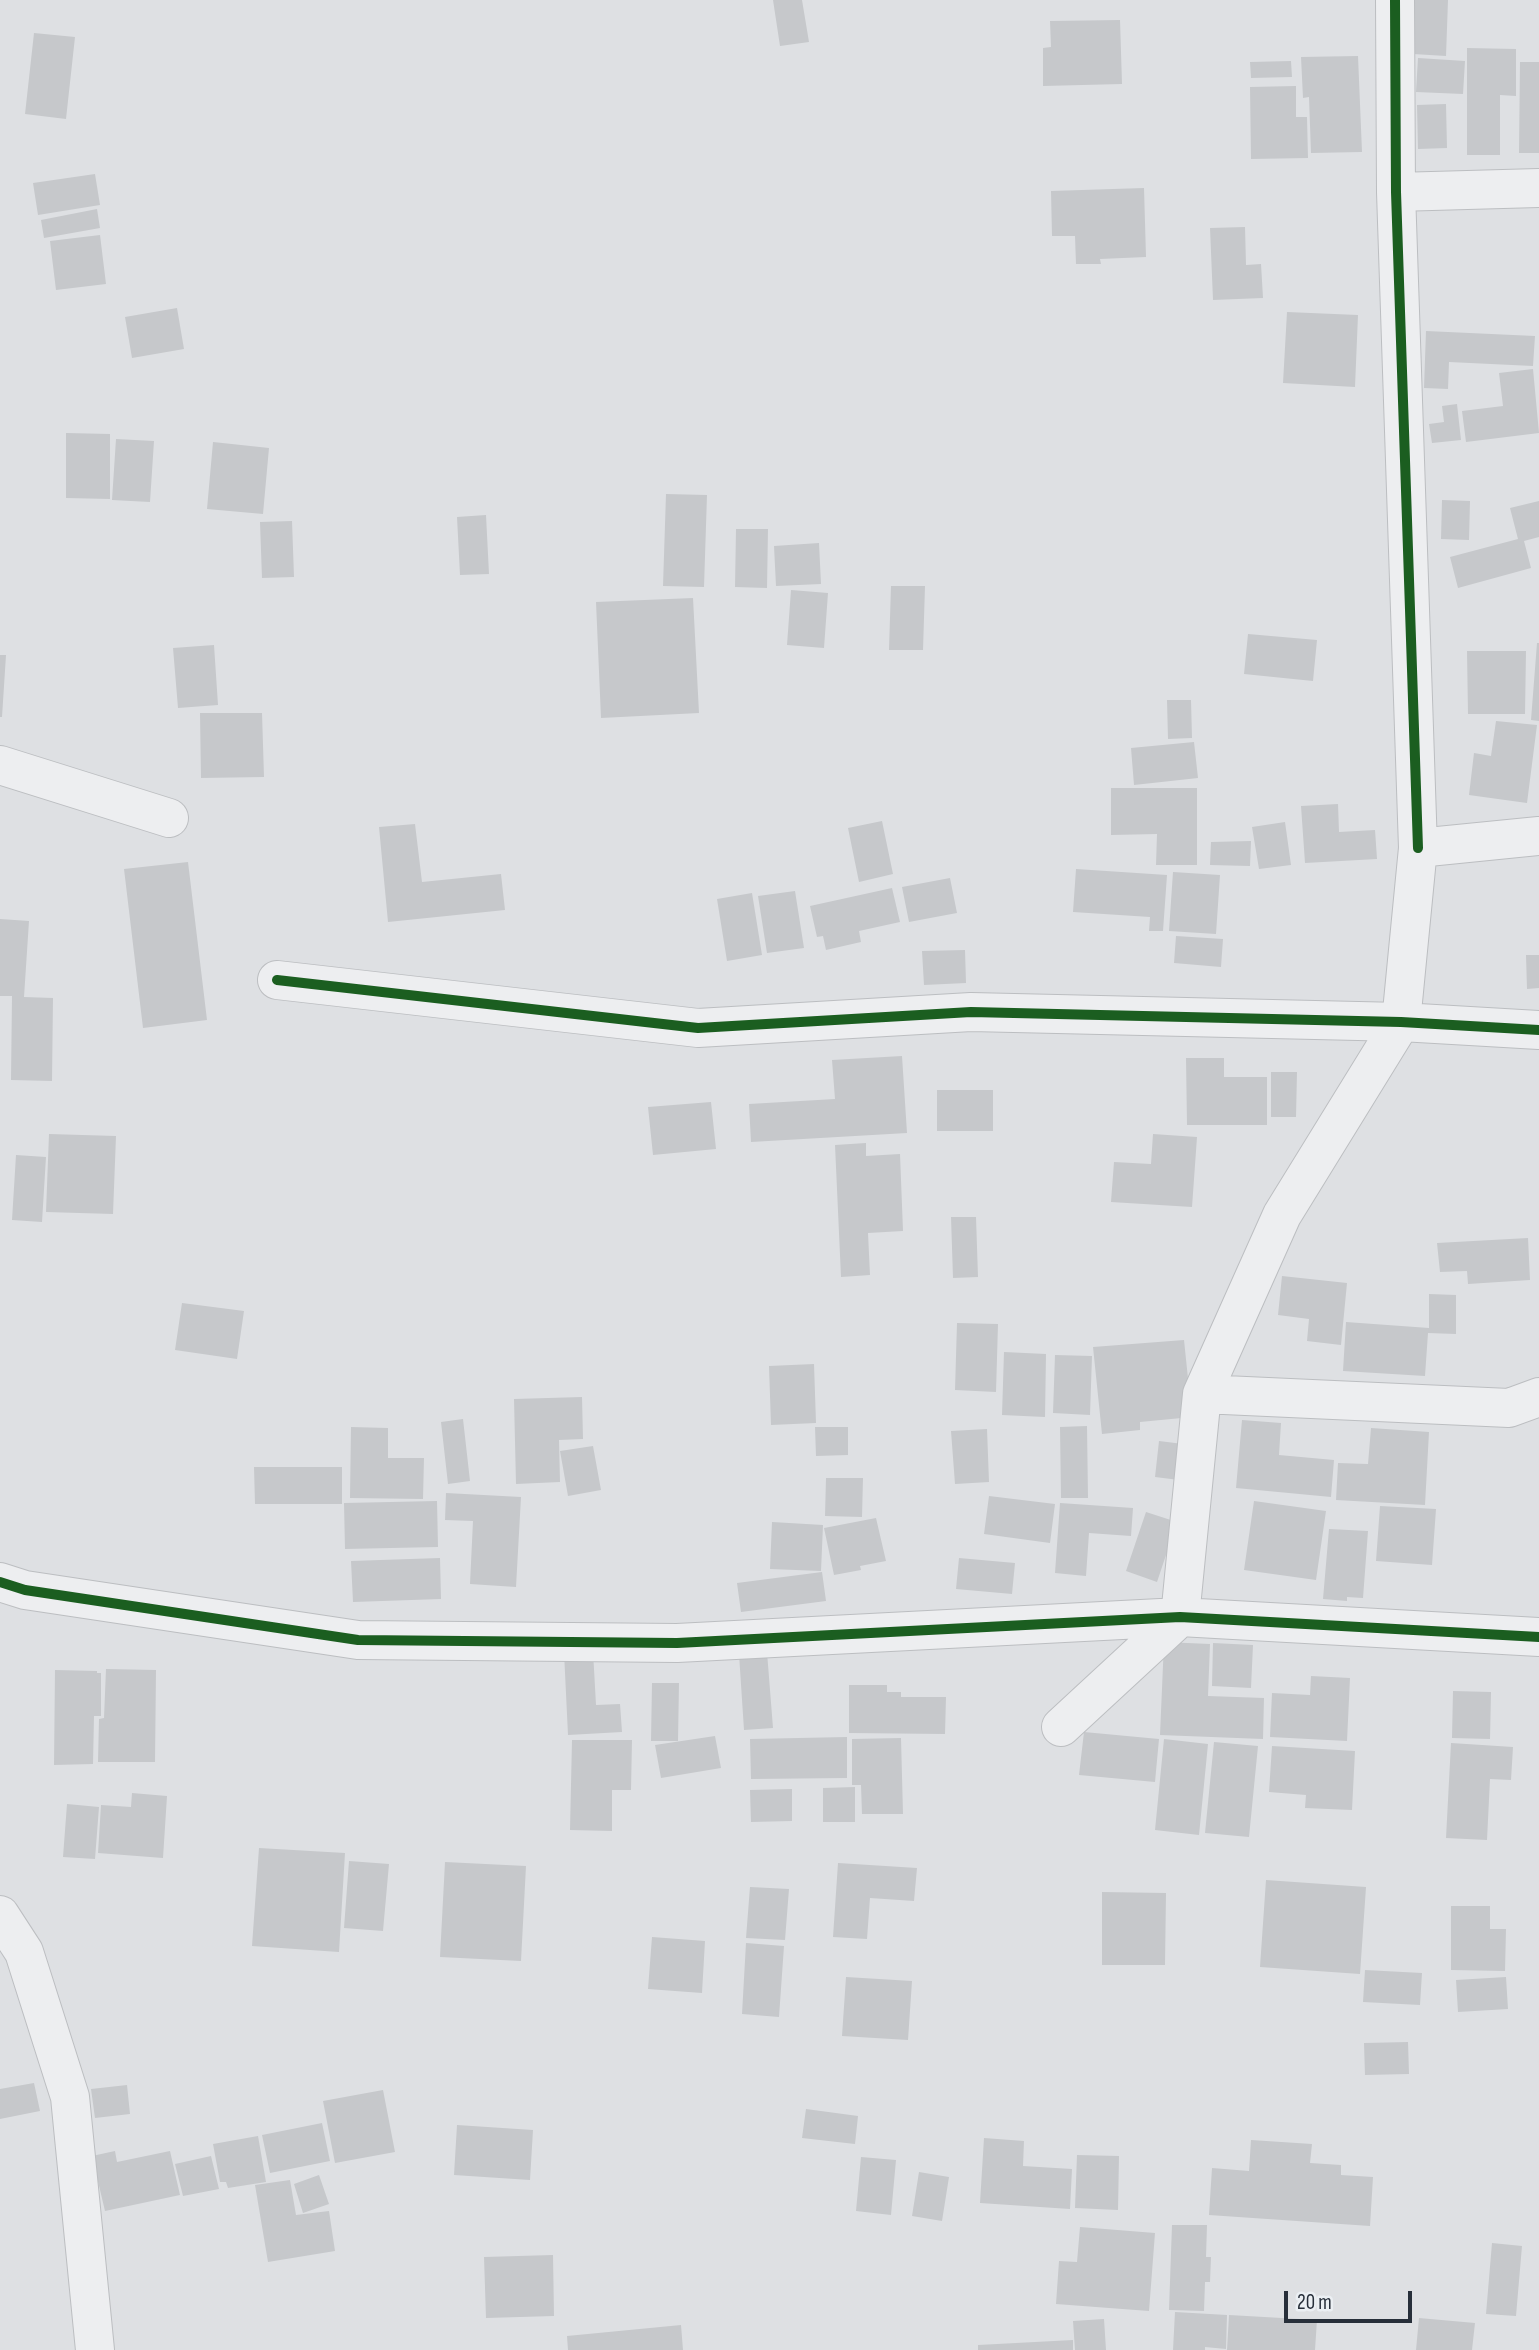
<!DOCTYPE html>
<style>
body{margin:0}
#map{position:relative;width:1539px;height:2350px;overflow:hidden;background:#dee0e3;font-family:"Sofia Sans Condensed",sans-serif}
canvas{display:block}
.scale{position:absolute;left:1284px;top:2291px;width:128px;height:32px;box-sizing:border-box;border:4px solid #272f3a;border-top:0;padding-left:9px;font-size:21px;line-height:24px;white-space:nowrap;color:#272f3a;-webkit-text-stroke:5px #ebeff3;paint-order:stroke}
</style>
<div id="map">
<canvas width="1539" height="2350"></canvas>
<div class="scale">20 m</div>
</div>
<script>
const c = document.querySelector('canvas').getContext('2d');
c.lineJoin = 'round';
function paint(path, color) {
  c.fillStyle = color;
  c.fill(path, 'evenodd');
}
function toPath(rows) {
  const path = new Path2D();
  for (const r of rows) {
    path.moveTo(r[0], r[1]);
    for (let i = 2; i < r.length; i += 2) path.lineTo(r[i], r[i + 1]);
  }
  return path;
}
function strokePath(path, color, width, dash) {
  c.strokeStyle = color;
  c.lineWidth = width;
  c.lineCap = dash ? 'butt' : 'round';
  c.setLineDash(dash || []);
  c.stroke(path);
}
paint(toPath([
 [773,0,802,0,809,42,780,46],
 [1415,0,1448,0,1446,56,1413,54],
 [1120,20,1122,84,1043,86,1043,48,1051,47,1050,21],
 [34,33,75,37,66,119,25,114],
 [1467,48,1516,49,1516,96,1500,95,1500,155,1467,155],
 [1358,56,1362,152,1311,153,1309,97,1303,98,1301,57],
 [1418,58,1465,61,1463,94,1416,92],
 [1291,61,1292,77,1251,78,1250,62],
 [1520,62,1539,62,1539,153,1519,153],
 [1296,86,1296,117,1307,117,1308,158,1251,159,1250,87],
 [1446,104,1447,148,1418,149,1417,105],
 [95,174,100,205,38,215,33,183],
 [1144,188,1146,257,1100,259,1101,264,1076,264,1075,236,1052,236,1051,191],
 [97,209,100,228,44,238,41,220],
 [1245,227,1246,265,1261,264,1263,298,1213,300,1210,228],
 [100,235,106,284,56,290,50,241],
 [177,308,184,349,132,358,125,317],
 [1287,312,1358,315,1355,387,1283,383],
 [1426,331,1535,336,1533,366,1449,362,1448,389,1424,388],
 [1533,369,1539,433,1466,442,1462,411,1503,406,1499,373],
 [1457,404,1461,440,1432,443,1429,424,1444,422,1442,406],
 [66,433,110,434,110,499,66,498],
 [116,439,154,441,150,502,112,500],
 [213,442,269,448,263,514,207,509],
 [666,494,707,495,704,587,663,586],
 [1442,500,1470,501,1469,540,1441,539],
 [1539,501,1539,537,1524,541,1531,568,1458,588,1450,557,1518,539,1510,508],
 [486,515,489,574,460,575,457,517],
 [292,521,294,577,262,578,260,522],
 [736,529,768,529,767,588,735,587],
 [819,543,821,584,776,586,774,546],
 [891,586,925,586,923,650,889,650],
 [791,590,828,593,824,648,787,645],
 [693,598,699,713,601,718,596,602],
 [1248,634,1317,640,1313,681,1244,674],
 [1537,643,1539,643,1539,721,1531,720],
 [214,645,218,705,178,708,173,648],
 [1467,651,1526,651,1525,714,1468,714],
 [0,655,6,655,2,717,0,717],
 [1167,700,1191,700,1192,738,1168,739],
 [200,713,262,713,264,777,201,778],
 [1496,721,1537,725,1527,803,1469,795,1474,753,1491,756],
 [1194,742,1198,778,1134,785,1131,748],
 [1111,788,1197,788,1197,865,1156,865,1157,834,1111,835],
 [1338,804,1339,832,1375,830,1377,859,1305,863,1301,806],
 [882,821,893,874,859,882,848,828],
 [1285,822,1291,865,1259,869,1252,827],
 [415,824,422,882,501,874,505,910,388,922,379,827],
 [1251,841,1250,866,1210,865,1211,842],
 [188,862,207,1020,143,1028,124,869],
 [1076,869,1167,875,1163,931,1149,931,1150,917,1073,912],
 [1173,872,1220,875,1216,934,1169,931],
 [950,878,957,913,909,922,902,887],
 [892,888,900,922,859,931,861,942,826,950,823,936,817,937,810,906],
 [795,891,804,948,767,953,758,896],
 [752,893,762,955,727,961,717,899],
 [0,919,29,921,24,997,53,998,52,1081,11,1080,12,996,0,996],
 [1176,936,1223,939,1221,967,1174,963],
 [965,950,966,983,924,985,922,951],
 [1526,955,1539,955,1539,988,1527,989],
 [902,1056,907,1133,751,1142,749,1104,835,1099,832,1060],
 [1186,1058,1224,1058,1224,1077,1267,1077,1267,1125,1187,1125],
 [1271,1072,1297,1072,1296,1117,1271,1117],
 [937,1090,993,1090,993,1131,937,1131],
 [711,1102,716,1149,653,1155,648,1107],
 [49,1134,116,1136,113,1214,46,1212],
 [1153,1134,1197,1137,1192,1207,1111,1202,1114,1162,1151,1164],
 [866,1143,866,1156,900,1154,903,1231,868,1233,870,1275,841,1277,835,1145],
 [16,1155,46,1157,42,1222,12,1220],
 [951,1217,976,1217,978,1277,953,1278],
 [1528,1238,1530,1280,1468,1284,1467,1271,1440,1272,1437,1243],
 [1282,1276,1347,1283,1341,1345,1307,1341,1309,1319,1278,1315],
 [1429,1294,1456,1295,1456,1334,1428,1333,1425,1376,1343,1371,1346,1322,1429,1328],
 [182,1303,244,1311,237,1359,175,1350],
 [957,1323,998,1324,996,1392,955,1390],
 [1184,1340,1192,1417,1140,1422,1140,1430,1102,1434,1093,1347],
 [1004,1352,1046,1354,1045,1417,1002,1415],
 [1055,1355,1092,1356,1090,1415,1053,1413],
 [814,1364,816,1423,771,1425,769,1366],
 [582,1397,583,1439,559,1440,560,1482,516,1484,514,1399],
 [463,1419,470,1481,448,1484,441,1422],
 [1242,1420,1281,1423,1279,1455,1334,1460,1331,1497,1236,1488],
 [1087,1426,1088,1498,1061,1498,1060,1427],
 [351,1427,388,1428,388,1458,424,1458,423,1499,350,1498],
 [815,1427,848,1427,848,1455,816,1456],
 [1371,1428,1429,1432,1425,1505,1336,1500,1338,1463,1368,1464],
 [987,1429,989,1482,955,1484,951,1431],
 [1159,1441,1183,1444,1179,1480,1155,1477],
 [593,1446,601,1490,568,1496,560,1451],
 [254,1467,342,1467,342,1504,255,1504],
 [826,1478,863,1478,862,1517,825,1516],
 [446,1493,521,1497,516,1587,470,1584,473,1521,445,1520],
 [989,1496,1055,1504,1050,1543,984,1534],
 [437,1501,438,1547,345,1549,344,1503],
 [1254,1501,1326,1511,1316,1580,1244,1570],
 [1060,1503,1133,1508,1131,1536,1089,1533,1086,1576,1055,1573],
 [1380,1506,1436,1509,1432,1565,1376,1561],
 [1146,1512,1177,1522,1157,1582,1126,1571],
 [876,1518,886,1561,860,1566,861,1570,834,1575,824,1528],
 [772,1522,823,1525,821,1571,770,1569],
 [1329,1529,1368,1531,1363,1598,1347,1597,1347,1601,1323,1599],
 [440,1558,441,1599,353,1602,351,1561],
 [959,1558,1015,1563,1012,1594,956,1589],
 [822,1572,826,1601,741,1612,737,1583],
 [1164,1642,1210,1644,1208,1696,1264,1698,1263,1739,1160,1735],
 [1213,1643,1253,1645,1251,1688,1212,1686],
 [593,1651,596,1705,620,1704,622,1732,568,1735,564,1652],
 [767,1652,773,1728,744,1730,739,1654],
 [106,1669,156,1670,155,1762,98,1762,99,1719,104,1718],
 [55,1670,97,1671,97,1673,101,1673,101,1716,94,1716,93,1764,54,1765],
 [1311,1676,1350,1678,1347,1741,1270,1737,1272,1693,1310,1695],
 [652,1683,679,1683,678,1741,651,1741],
 [849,1685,887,1685,887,1692,901,1692,901,1697,946,1697,945,1734,849,1733],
 [1453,1691,1491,1692,1490,1739,1452,1738],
 [1084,1732,1159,1739,1155,1782,1079,1775],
 [715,1736,721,1768,661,1778,655,1745],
 [847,1737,847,1778,751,1779,750,1739],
 [901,1738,903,1814,862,1814,861,1785,852,1785,852,1739],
 [1164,1739,1208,1744,1199,1835,1155,1830],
 [572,1740,632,1740,631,1790,612,1790,612,1831,570,1830],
 [1214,1742,1258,1746,1249,1837,1205,1833],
 [1451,1743,1513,1747,1511,1780,1490,1779,1487,1840,1446,1838],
 [1272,1746,1355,1751,1352,1810,1305,1808,1306,1795,1269,1792],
 [855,1787,855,1822,823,1822,823,1788],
 [792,1789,792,1821,751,1822,750,1790],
 [132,1793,167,1796,163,1858,98,1853,101,1805,131,1807],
 [67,1804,99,1807,95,1859,63,1857],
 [259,1848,345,1853,339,1952,252,1946],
 [349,1861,389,1864,383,1931,344,1928],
 [445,1862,526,1866,521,1961,440,1957],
 [838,1863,917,1868,914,1901,870,1898,867,1939,833,1937],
 [1266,1880,1366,1887,1360,1974,1260,1967],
 [750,1887,789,1889,785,1940,746,1938],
 [1102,1892,1166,1893,1165,1965,1102,1965],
 [1451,1906,1490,1906,1490,1929,1506,1929,1505,1971,1451,1970],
 [652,1937,705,1941,702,1993,648,1989],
 [746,1943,784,1946,779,2017,742,2014],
 [1365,1970,1422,1973,1420,2005,1363,2002],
 [846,1977,912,1981,908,2040,842,2036],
 [1506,1977,1508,2009,1458,2012,1456,1980],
 [1408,2042,1409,2074,1365,2075,1364,2043],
 [34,2083,40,2111,0,2119,0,2089],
 [127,2085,130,2114,95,2118,91,2089],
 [383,2090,395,2152,335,2163,323,2101],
 [806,2109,858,2116,855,2144,802,2138],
 [322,2123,330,2161,270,2173,262,2135],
 [457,2125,533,2130,530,2180,454,2175],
 [258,2136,266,2182,228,2188,226,2182,220,2182,213,2144],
 [984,2138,1024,2141,1023,2166,1072,2169,1070,2209,980,2203],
 [1251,2140,1312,2144,1310,2163,1341,2165,1341,2175,1373,2177,1370,2226,1209,2215,1212,2168,1249,2171],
 [115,2151,117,2162,170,2151,180,2195,105,2211,92,2156],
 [1077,2155,1119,2156,1118,2210,1075,2208],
 [211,2156,219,2189,183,2196,175,2164],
 [861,2157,896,2160,891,2215,856,2211],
 [919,2172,949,2177,942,2221,912,2216],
 [319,2175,329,2204,303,2213,294,2184],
 [290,2180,296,2215,329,2211,335,2251,268,2262,255,2185],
 [1172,2225,1207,2225,1206,2257,1211,2257,1210,2282,1205,2282,1204,2311,1169,2310],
 [1080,2227,1155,2233,1149,2311,1056,2304,1059,2261,1077,2262],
 [1492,2243,1522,2246,1516,2316,1486,2314],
 [553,2255,554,2316,486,2318,484,2257],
 [1175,2312,1227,2315,1226,2349,1205,2347,1205,2350,1173,2350],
 [1229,2315,1317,2320,1315,2350,1227,2350],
 [1419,2318,1475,2323,1472,2350,1416,2350],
 [1104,2319,1106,2350,1075,2350,1073,2321],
 [681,2325,683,2350,568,2350,567,2336],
 [1073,2340,1073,2350,978,2350,978,2345]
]), '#c6c8cb');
const street = toPath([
 [1395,0,1396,192,1418,848],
 [1396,192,1539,188],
 [0,765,169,818],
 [277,980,698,1028,971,1012,1401,1022,1539,1030],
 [1202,1394,1509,1408,1539,1397],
 [0,1582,25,1590,358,1640,677,1643,1180,1617,1539,1637],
 [1061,1727,1180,1617,1202,1394,1282,1215,1401,1022,1418,848,1539,836],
 [0,1915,24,1952,70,2097,95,2350]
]);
strokePath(street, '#bcbec1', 40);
strokePath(street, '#edeef0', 38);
strokePath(toPath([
 [1395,0,1396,192,1418,848],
 [277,980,698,1028,971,1012,1401,1022,1539,1030],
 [0,1582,25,1590,358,1640,677,1643,1180,1617,1539,1637]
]), '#1b5e20', 10);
</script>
